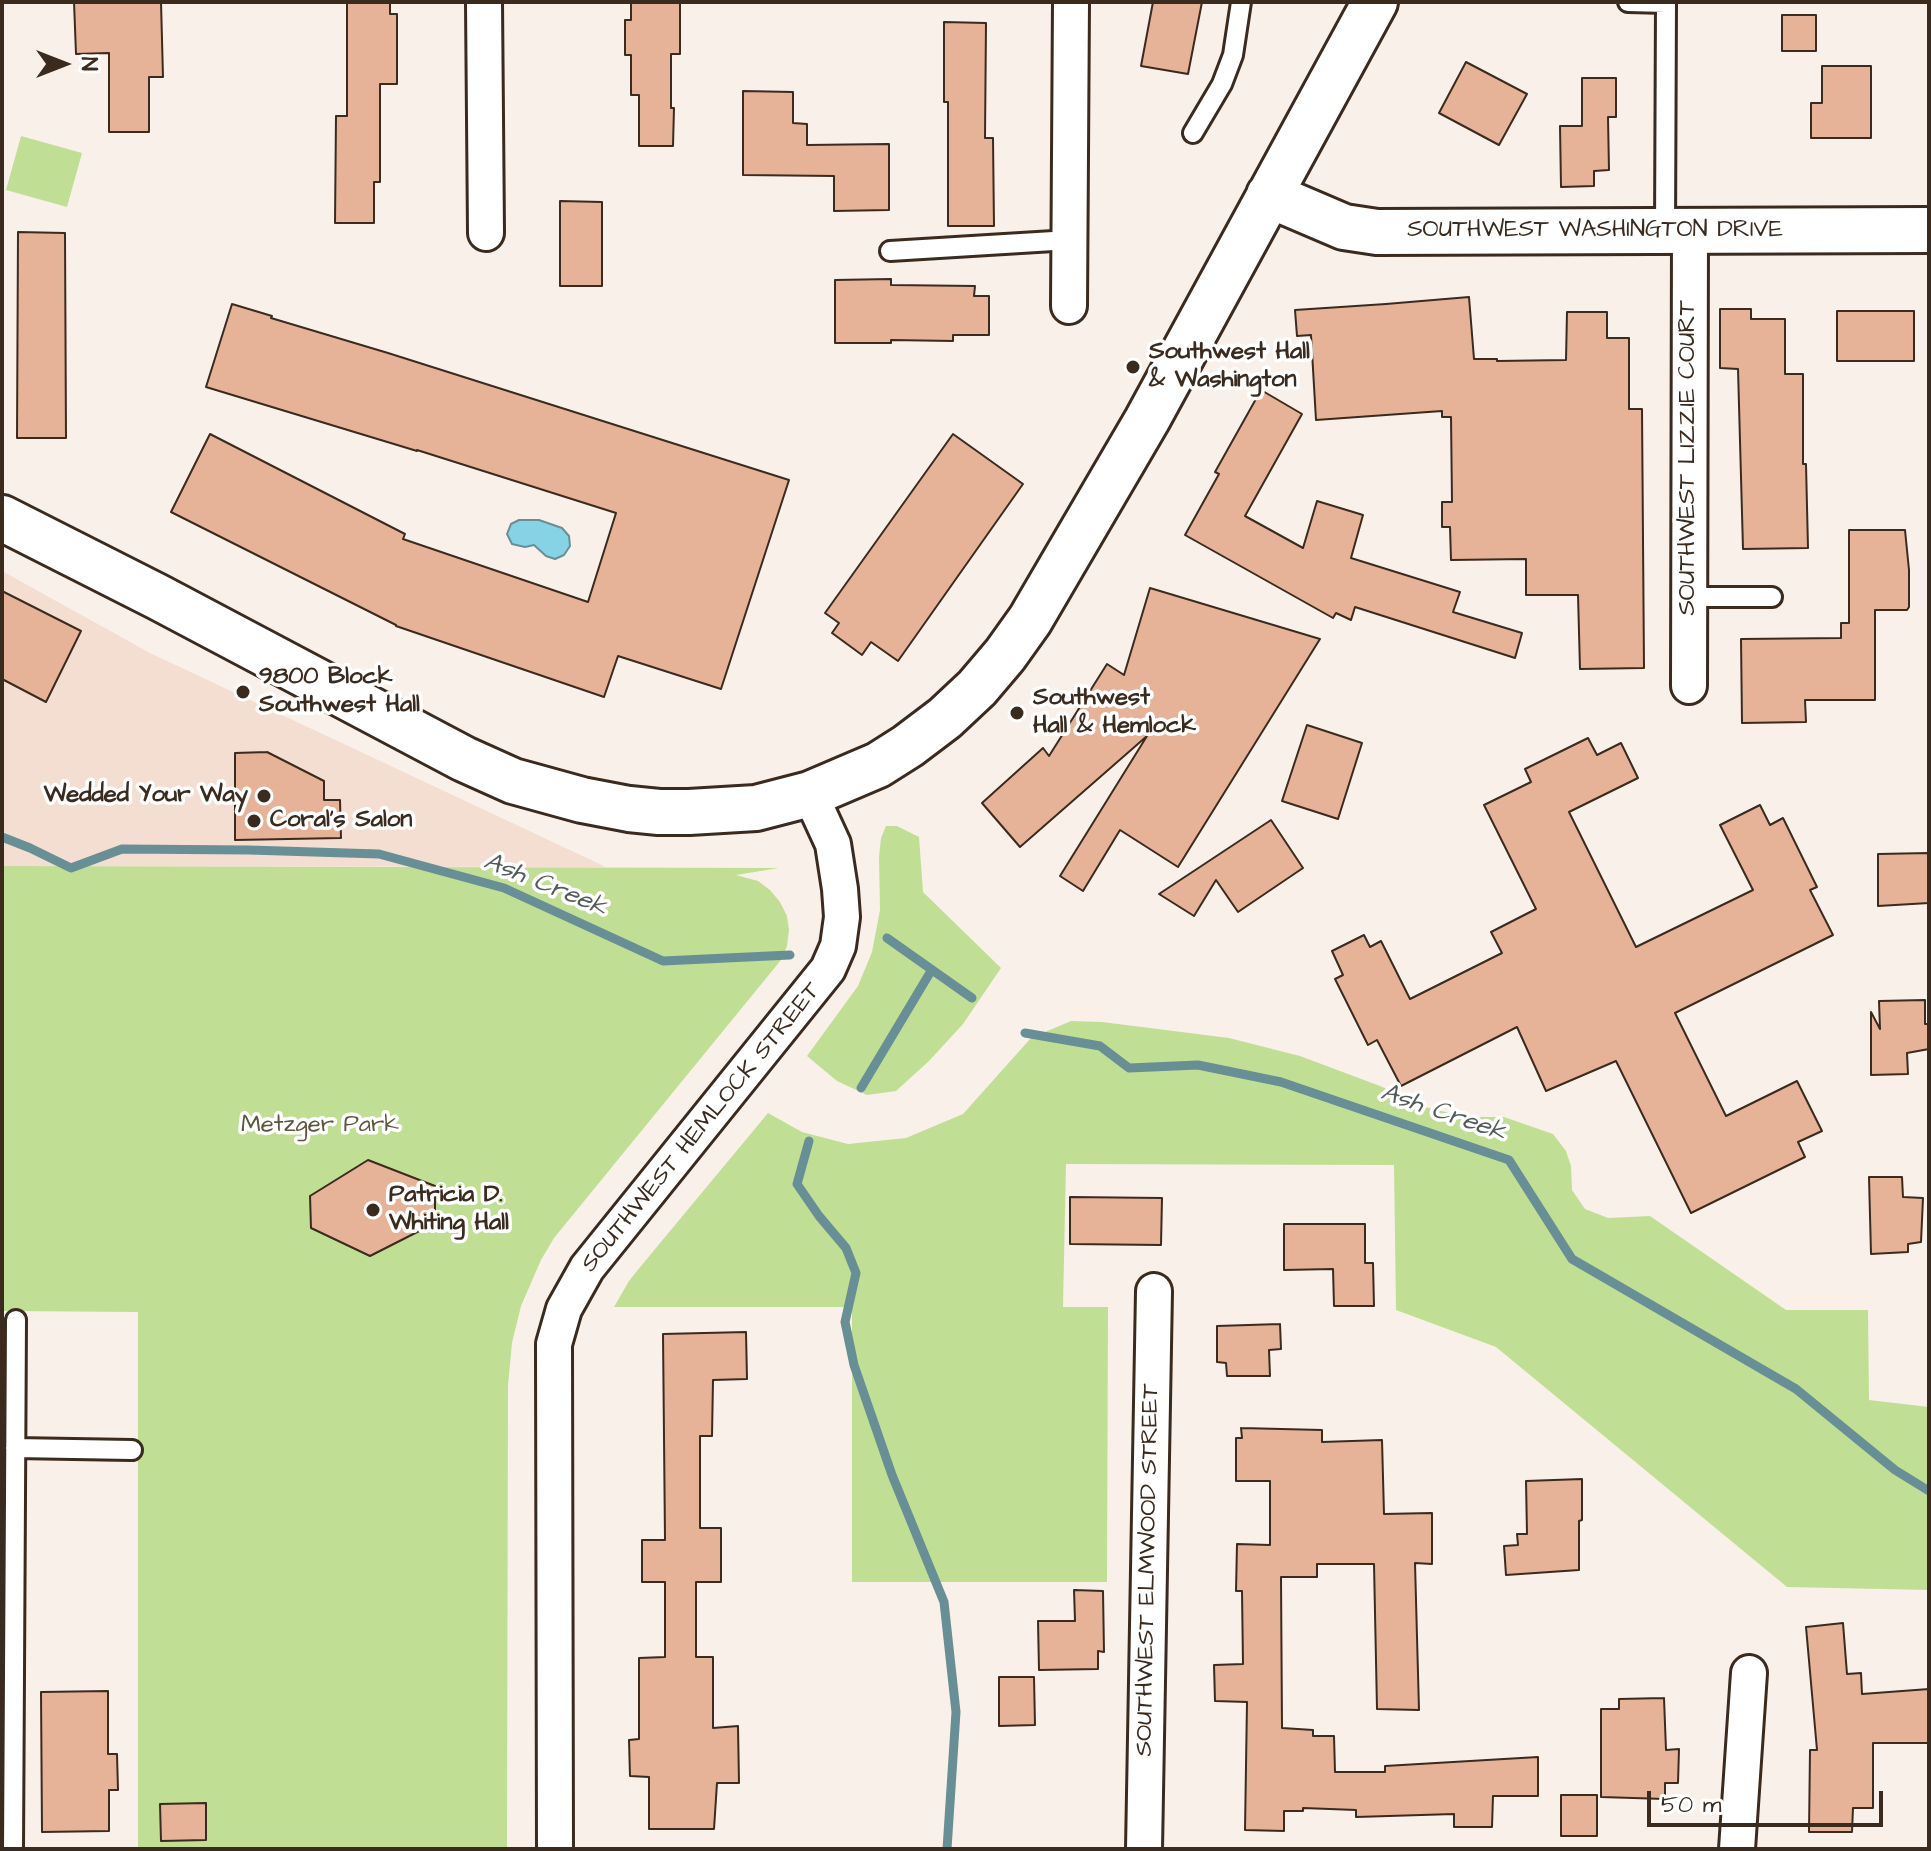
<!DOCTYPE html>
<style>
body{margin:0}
#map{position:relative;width:1931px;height:1851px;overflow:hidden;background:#faf0ea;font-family:"Architects Daughter",sans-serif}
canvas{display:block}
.frame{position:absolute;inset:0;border:4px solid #3b2a1e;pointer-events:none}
.north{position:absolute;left:24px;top:24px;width:80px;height:80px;-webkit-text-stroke:6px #fff;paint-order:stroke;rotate:90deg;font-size:22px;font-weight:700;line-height:32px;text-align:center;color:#3b2a1e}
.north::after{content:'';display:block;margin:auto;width:28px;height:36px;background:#3b2a1e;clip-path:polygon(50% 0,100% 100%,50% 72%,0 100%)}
.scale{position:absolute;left:1647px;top:1791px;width:236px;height:36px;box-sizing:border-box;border:4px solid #3b2a1e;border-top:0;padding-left:10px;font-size:24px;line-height:28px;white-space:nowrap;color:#3b2a1e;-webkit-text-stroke:6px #fff;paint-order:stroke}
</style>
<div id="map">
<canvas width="1931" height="1851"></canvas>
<div class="frame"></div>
<div class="north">N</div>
<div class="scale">50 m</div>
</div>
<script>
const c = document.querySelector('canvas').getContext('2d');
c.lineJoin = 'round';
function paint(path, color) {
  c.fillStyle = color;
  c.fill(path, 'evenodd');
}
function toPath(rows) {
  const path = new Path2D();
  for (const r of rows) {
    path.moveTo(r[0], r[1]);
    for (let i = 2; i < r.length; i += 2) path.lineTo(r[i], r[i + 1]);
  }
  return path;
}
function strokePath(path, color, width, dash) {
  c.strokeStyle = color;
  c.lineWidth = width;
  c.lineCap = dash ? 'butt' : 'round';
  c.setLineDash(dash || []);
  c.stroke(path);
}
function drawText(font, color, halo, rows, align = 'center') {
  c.font = font + ' "Architects Daughter",sans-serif';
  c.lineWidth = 7;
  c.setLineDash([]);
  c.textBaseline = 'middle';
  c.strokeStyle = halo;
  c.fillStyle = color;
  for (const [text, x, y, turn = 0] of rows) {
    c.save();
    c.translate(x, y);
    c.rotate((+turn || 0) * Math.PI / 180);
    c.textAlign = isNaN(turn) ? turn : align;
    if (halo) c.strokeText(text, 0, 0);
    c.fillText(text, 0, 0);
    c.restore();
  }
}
paint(toPath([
 [2,571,150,653,606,867,2,866]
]), '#f4ddd1');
paint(toPath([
 [21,136,82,153,67,207,6,190],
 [886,826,897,826,919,837,923,892,1001,968,963,1024,929,1061,896,1091,867,1095,837,1081,807,1056,858,986,872,952,880,910,879,857,881,838],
 [2,866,779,868,736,875,758,881,770,890,780,902,787,916,789,930,787,946,781,960,554,1238,541,1260,521,1306,512,1343,508,1385,507,1849,138,1849,138,1312,2,1311],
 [1071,1021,1102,1022,1229,1038,1300,1056,1380,1086,1425,1107,1466,1117,1504,1117,1553,1134,1566,1151,1571,1166,1572,1190,1585,1209,1608,1218,1650,1216,1786,1310,1868,1310,1869,1400,1929,1407,1929,1590,1787,1587,1496,1347,1396,1310,1394,1165,1066,1164,1063,1307,1108,1307,1107,1582,852,1582,852,1307,614,1307,629,1281,641,1266,768,1113,802,1132,848,1144,906,1138,963,1114,1031,1038]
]), '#c1de95');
const water = toPath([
 [519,520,539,520,562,528,569,536,570,546,564,555,555,559,546,556,534,545,525,547,512,544,507,534,511,524,519,520]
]);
paint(water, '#86d3e5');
strokePath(water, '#688f95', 2);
strokePath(toPath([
 [2,837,30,848,71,868,122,849,249,850,379,854,504,888,663,961,790,955],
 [887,938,972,998],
 [1025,1033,1100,1046,1129,1068,1198,1065,1281,1082,1509,1160,1572,1259,1796,1389,1895,1470,1929,1491],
 [861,1088,931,971],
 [809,1141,797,1184,819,1216,846,1248,856,1273,845,1322,854,1365,892,1475,944,1602,956,1712,947,1849]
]), '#688f95', 9);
const building = toPath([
 [74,2,161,2,163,77,149,77,149,132,109,132,109,53,76,54,74,2],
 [347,2,390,2,390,14,397,14,397,84,380,84,380,182,374,182,374,223,335,223,336,116,347,116,347,2],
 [631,2,680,2,680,54,671,54,671,108,674,108,673,146,639,146,639,95,631,95,631,55,625,55,625,20,631,20,631,2],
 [1153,2,1202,2,1188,74,1141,66,1153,2],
 [1782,15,1816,15,1816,51,1782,51,1782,15],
 [944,22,986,23,985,138,993,138,994,226,948,226,948,102,944,102,944,22],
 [1466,62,1527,94,1499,145,1439,113,1466,62],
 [1822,66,1871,66,1871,138,1811,138,1811,103,1822,103,1822,66],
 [1582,78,1616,78,1616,117,1608,117,1609,170,1594,171,1594,186,1561,187,1560,126,1582,126,1582,78],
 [743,91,793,92,793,123,807,124,807,145,889,144,889,210,834,211,834,176,743,175,743,91],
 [560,201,602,202,602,286,560,286,560,201],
 [18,232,65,233,66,438,17,438,18,232],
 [891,279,891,285,975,286,974,296,989,296,989,335,953,335,953,341,891,340,891,343,835,343,835,280,891,279],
 [1469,297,1474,359,1497,359,1497,361,1566,360,1567,312,1607,312,1607,338,1629,338,1629,409,1642,409,1644,668,1580,669,1578,595,1526,595,1526,559,1451,560,1450,527,1442,527,1442,502,1452,502,1451,417,1442,417,1442,411,1316,420,1311,335,1297,336,1295,310,1386,304,1469,297],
 [232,304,272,316,271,318,388,353,789,480,721,689,618,656,604,697,396,626,396,625,171,512,210,434,405,534,403,539,588,602,616,513,417,450,417,451,206,387,232,304],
 [1720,309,1751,309,1751,319,1785,319,1785,374,1803,374,1803,464,1806,464,1808,548,1743,549,1738,369,1720,368,1720,309],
 [1837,311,1914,311,1914,361,1837,361,1837,311],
 [1261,390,1302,414,1245,516,1303,548,1317,501,1363,515,1351,558,1460,592,1453,612,1522,633,1515,658,1355,607,1351,620,1336,613,1333,618,1185,535,1219,474,1215,472,1261,390],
 [953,434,1023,484,898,661,871,642,862,655,832,633,839,623,825,613,953,434],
 [1849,530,1905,530,1909,570,1909,607,1907,610,1875,610,1875,700,1805,700,1806,722,1742,723,1741,639,1841,638,1841,623,1849,623,1849,530],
 [1150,588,1320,639,1178,867,1120,830,1083,891,1060,876,1147,736,1020,847,982,803,1043,748,1049,756,1107,664,1124,675,1150,588],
 [2,591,81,631,46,702,2,679,2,591],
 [1307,725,1362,743,1338,819,1282,801,1307,725],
 [1588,738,1597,755,1621,743,1638,778,1569,812,1636,947,1753,890,1720,825,1760,805,1770,825,1783,818,1817,887,1810,890,1833,935,1675,1013,1726,1116,1797,1081,1822,1131,1798,1142,1805,1157,1691,1213,1616,1061,1546,1091,1517,1027,1401,1086,1377,1040,1368,1045,1335,979,1343,975,1332,951,1364,935,1370,947,1381,941,1410,999,1502,953,1491,932,1536,909,1484,805,1531,782,1525,769,1588,738],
 [267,752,324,781,324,800,340,800,341,838,235,840,235,753,267,752],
 [1271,820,1303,868,1238,912,1216,880,1194,916,1159,894,1271,820],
 [1929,853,1929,903,1878,906,1878,854,1929,853],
 [1925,1000,1925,1024,1929,1024,1929,1049,1907,1053,1908,1074,1871,1075,1871,1012,1880,1029,1879,1001,1925,1000],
 [368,1160,435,1186,435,1223,370,1256,311,1228,310,1196,368,1160],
 [1869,1177,1902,1177,1903,1197,1923,1198,1921,1242,1908,1244,1908,1252,1871,1254,1869,1177],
 [1070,1197,1162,1198,1161,1245,1070,1244,1070,1197],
 [1284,1224,1365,1224,1365,1263,1373,1263,1374,1306,1334,1306,1333,1269,1284,1270,1284,1224],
 [1280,1324,1281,1349,1269,1350,1270,1376,1227,1376,1226,1363,1217,1362,1217,1326,1280,1324],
 [746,1332,747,1379,713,1380,712,1436,700,1436,700,1528,721,1528,721,1582,696,1582,696,1657,713,1657,713,1728,738,1726,739,1783,717,1783,714,1829,649,1829,649,1777,630,1776,629,1740,639,1739,639,1658,665,1657,665,1582,642,1582,642,1540,665,1540,663,1334,746,1332],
 [1241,1428,1322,1430,1322,1442,1382,1440,1384,1514,1432,1513,1432,1564,1415,1563,1419,1710,1377,1709,1374,1564,1317,1564,1317,1577,1281,1577,1282,1728,1313,1730,1313,1736,1334,1736,1335,1772,1385,1772,1385,1766,1538,1757,1538,1796,1493,1796,1492,1827,1454,1827,1454,1814,1356,1817,1356,1810,1303,1808,1303,1811,1284,1811,1284,1831,1245,1830,1247,1702,1215,1701,1214,1665,1243,1664,1242,1591,1236,1591,1237,1544,1270,1545,1270,1481,1236,1481,1236,1438,1242,1438,1241,1428],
 [1582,1479,1582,1520,1579,1521,1579,1570,1506,1575,1504,1546,1518,1545,1517,1534,1527,1534,1526,1481,1582,1479],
 [1074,1590,1103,1591,1104,1652,1098,1651,1098,1669,1039,1670,1038,1621,1075,1621,1074,1590],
 [1843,1623,1847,1674,1861,1673,1862,1694,1929,1689,1929,1743,1873,1743,1873,1808,1853,1808,1852,1832,1809,1832,1810,1750,1817,1750,1806,1627,1843,1623],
 [999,1677,1034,1677,1035,1725,999,1726,999,1677],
 [108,1691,108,1754,117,1754,118,1790,109,1790,109,1831,42,1832,41,1692,108,1691],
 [1664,1698,1666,1750,1679,1749,1678,1783,1665,1783,1665,1799,1601,1797,1601,1709,1619,1709,1619,1699,1664,1698],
 [1561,1795,1597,1795,1597,1836,1561,1836,1561,1795],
 [206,1803,206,1840,161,1841,160,1804,206,1803]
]);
paint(building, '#e6b298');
strokePath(building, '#3b2a1e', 2);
const lane = toPath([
 [1628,2,1666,3,1665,231],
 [1193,133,1222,84,1233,55,1241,2],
 [890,251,1070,240],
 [1689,597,1772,597],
 [15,1448,132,1450],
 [13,1849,16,1320]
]);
const street = toPath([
 [484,2,486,233],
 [1069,306,1071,2],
 [1689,686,1690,231],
 [555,1849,554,1344,564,1309,587,1268,828,969,838,946,842,917,840,889,833,844,810,794],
 [1144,1849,1154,1291],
 [1737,1849,1749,1673]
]);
const secondary = toPath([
 [1269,195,1344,227,1377,232,1929,230],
 [2,518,158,597,464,759,513,781,582,800,629,809,659,812,689,812,756,808,810,794,878,765,908,746,945,718,977,688,1005,655,1030,620,1147,420,1375,2]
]);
strokePath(lane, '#3b2a1e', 24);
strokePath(street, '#3b2a1e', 40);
strokePath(secondary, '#3b2a1e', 50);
strokePath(lane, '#fff', 18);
strokePath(street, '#fff', 34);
strokePath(secondary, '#fff', 44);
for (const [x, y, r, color] of [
 [1133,367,8,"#3b2a1e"],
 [243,692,8,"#3b2a1e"],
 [1017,713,8,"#3b2a1e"],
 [264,796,8,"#3b2a1e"],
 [254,821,8,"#3b2a1e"],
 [373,1210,8,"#3b2a1e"]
]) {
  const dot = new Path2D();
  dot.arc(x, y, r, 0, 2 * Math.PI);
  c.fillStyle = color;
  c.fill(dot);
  strokePath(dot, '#fff', 3);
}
drawText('24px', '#3b2a1e', '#fff', [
 ["SOUTHWEST WASHINGTON DRIVE",1595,231],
 ["SOUTHWEST LIZZIE COURT",1689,458,-90],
 ["SOUTHWEST HEMLOCK STREET",702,1128,-51],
 ["SOUTHWEST ELMWOOD STREET",1149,1570,-89]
]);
drawText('bold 24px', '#3b2a1e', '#fff', [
 ["Southwest Hall",1149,353],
 ["& Washington",1149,381],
 ["9800 Block",259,678],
 ["Southwest Hall",259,706],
 ["Southwest",1033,699],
 ["Hall & Hemlock",1033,727],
 ["Wedded Your Way",248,796,"right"],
 ["Coral's Salon",270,821],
 ["Patricia D.",389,1196],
 ["Whiting Hall",389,1224]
], 'left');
drawText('24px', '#5c573c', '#fff', [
 ["Metzger Park",320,1126]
]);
drawText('italic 26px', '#525d5a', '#fff', [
 ["Ash Creek",545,886,22],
 ["Ash Creek",1443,1114,19]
]);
</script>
